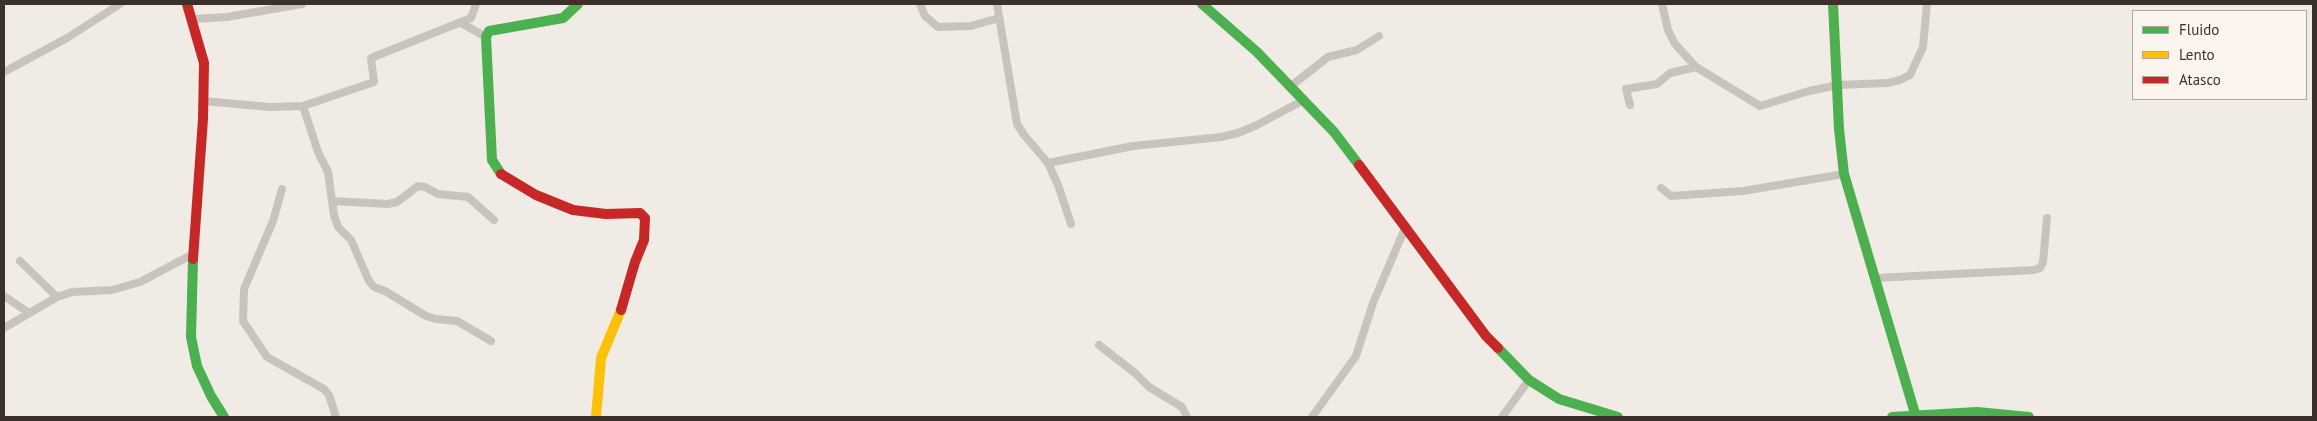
<!DOCTYPE html>
<style>
body{margin:0}
#map{position:relative;width:2317px;height:421px;overflow:hidden;background:#f0ebe5;font-family:"PT Sans",sans-serif}
canvas{display:block}
.frame{position:absolute;inset:0;border:5px solid #3b302b;pointer-events:none}
.legend{position:absolute;left:2132px;top:10px;width:175px;height:90px;box-sizing:border-box;background:#fbf5ee;border:1px solid #aea6a0;margin:0;padding:6px 9px;list-style:none;font-size:15px;color:#3b302b}
.legend li{display:flex;align-items:center;gap:10px;height:25px}
.legend b{width:25px;border:1px solid #aea6a0}
</style>
<div id="map">
<canvas width="2317" height="421"></canvas>
<div class="frame"></div>
<ul class="legend">
<li><b style="height:6px;background:#4caf50"></b>Fluido</li>
<li><b style="height:6px;background:#ffc107"></b>Lento</li>
<li><b style="height:6px;background:#c62828"></b>Atasco</li>
</ul>
</div>
<script>
const c = document.querySelector('canvas').getContext('2d');
c.lineJoin = 'round';
function toPath(rows) {
  const path = new Path2D();
  for (const r of rows) {
    path.moveTo(r[0], r[1]);
    for (let i = 2; i < r.length; i += 2) path.lineTo(r[i], r[i + 1]);
  }
  return path;
}
function strokePath(path, color, width, dash) {
  c.strokeStyle = color;
  c.lineWidth = width;
  c.lineCap = dash ? 'butt' : 'round';
  c.setLineDash(dash || []);
  c.stroke(path);
}
strokePath(toPath([
 [920,4,925,16,938,27,971,26,999,18],
 [997,4,1017,124,1024,135,1048,163,1058,185,1071,224],
 [1662,4,1668,30,1675,44,1696,67,1760,106,1809,91,1838,85,1888,83,1900,80,1910,75,1923,47,1927,4],
 [193,19,227,17,302,4],
 [461,23,486,37],
 [4,72,67,38,120,4],
 [1291,86,1328,57,1357,50,1379,36],
 [203,101,270,107,303,106,374,82,371,58,471,18,476,4],
 [1630,105,1626,89,1657,84,1670,73,1696,67],
 [303,106,318,152,328,172,334,215,338,227,351,240,369,281,374,287,385,291,426,316,436,319,457,321,491,341],
 [1048,163,1133,146,1221,137,1238,133,1257,125,1304,100],
 [1661,188,1671,196,1743,191,1844,174],
 [282,189,273,221,244,289,243,321,267,357,324,389,329,395,336,417],
 [332,201,388,204,397,202,418,186,425,187,438,194,468,197,494,220],
 [20,261,57,297],
 [1875,278,2034,270,2040,268,2043,262,2047,218],
 [4,296,29,313],
 [4,328,57,297,72,292,112,290,140,282,193,254],
 [1099,345,1135,373,1149,387,1182,407,1187,417],
 [1312,417,1356,356,1373,303,1406,226],
 [1502,417,1529,380]
]), '#c9c3be', 8);
strokePath(toPath([
 [1202,4,1257,52,1334,132,1359,165],
 [1833,4,1839,129,1844,174,1916,417],
 [501,174,492,160,486,37,489,31,563,18,578,4],
 [193,259,191,337,197,366,211,396,224,417],
 [1498,348,1529,380,1559,399,1618,417],
 [1892,417,1977,412,2029,417]
]), '#4caf50', 10);
strokePath(toPath([
 [596,417,601,358,621,310]
]), '#ffc107', 10);
strokePath(toPath([
 [187,4,204,63,203,119,193,259],
 [1359,165,1486,336,1498,348],
 [501,174,536,195,573,210,606,214,640,213,645,218,644,240,635,262,621,310]
]), '#c62828', 10);
</script>
